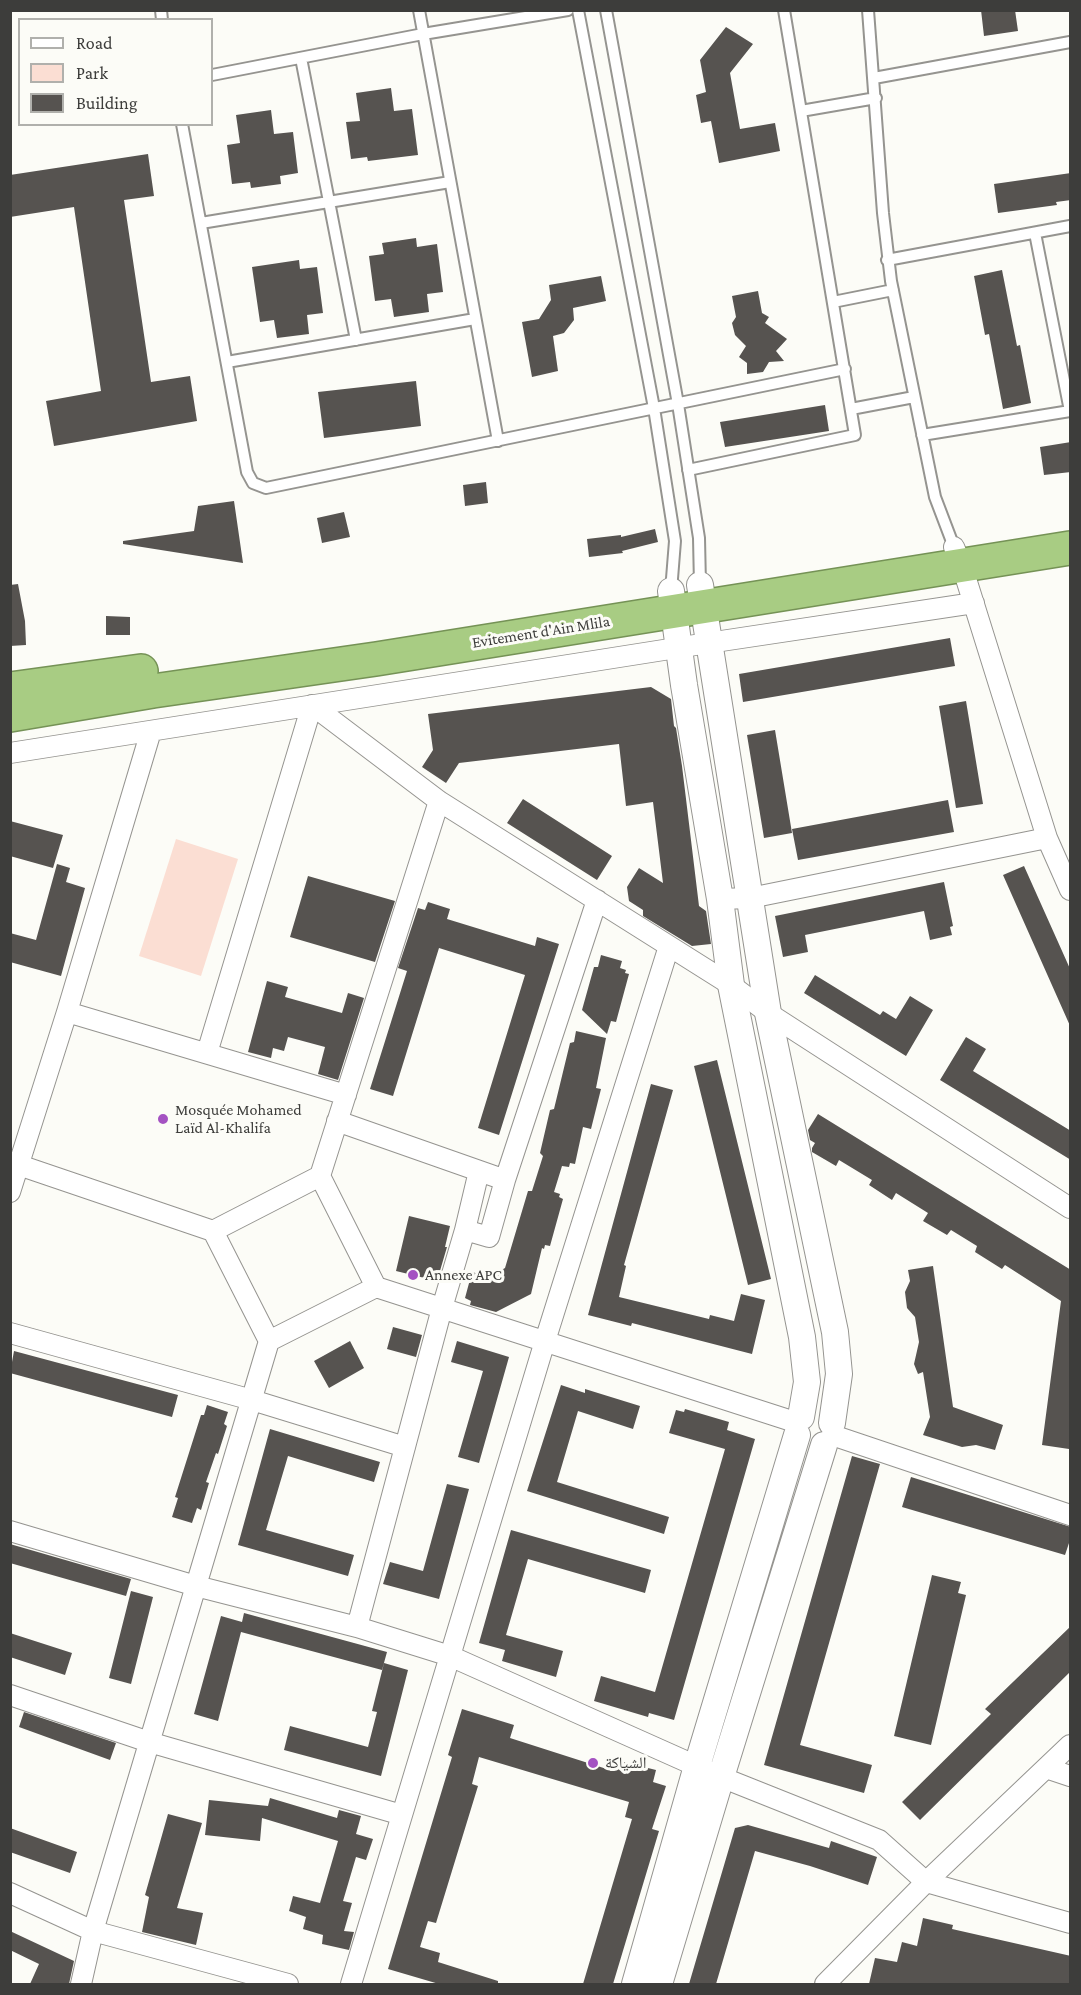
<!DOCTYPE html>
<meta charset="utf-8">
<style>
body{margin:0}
#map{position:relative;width:1081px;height:1995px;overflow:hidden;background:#fcfcf7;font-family:"Crimson Pro",serif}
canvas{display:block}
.frame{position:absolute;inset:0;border:12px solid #3d3d3b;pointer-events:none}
.legend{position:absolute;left:18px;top:18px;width:195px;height:108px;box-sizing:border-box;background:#fcfcf7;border:2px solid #b0b0ac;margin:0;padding:8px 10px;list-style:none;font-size:18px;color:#3d3d3b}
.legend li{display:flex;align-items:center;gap:12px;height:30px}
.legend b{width:30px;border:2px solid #b0b0ac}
</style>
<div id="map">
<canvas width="1081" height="1995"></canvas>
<div class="frame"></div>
<ul class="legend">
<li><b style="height:8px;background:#fff"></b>Road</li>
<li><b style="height:16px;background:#fbded3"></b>Park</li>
<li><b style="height:16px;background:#565350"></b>Building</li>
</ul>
</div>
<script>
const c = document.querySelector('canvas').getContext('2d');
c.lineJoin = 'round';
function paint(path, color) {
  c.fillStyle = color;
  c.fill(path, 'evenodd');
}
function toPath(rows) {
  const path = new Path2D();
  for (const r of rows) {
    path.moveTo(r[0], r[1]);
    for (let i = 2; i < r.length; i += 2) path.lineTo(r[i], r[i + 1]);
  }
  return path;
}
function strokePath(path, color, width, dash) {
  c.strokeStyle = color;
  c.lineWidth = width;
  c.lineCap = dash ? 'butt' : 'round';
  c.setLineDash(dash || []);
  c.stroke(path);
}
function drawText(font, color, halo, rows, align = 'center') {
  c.font = font + ' "Crimson Pro","Noto Naskh Arabic",serif';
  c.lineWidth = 6;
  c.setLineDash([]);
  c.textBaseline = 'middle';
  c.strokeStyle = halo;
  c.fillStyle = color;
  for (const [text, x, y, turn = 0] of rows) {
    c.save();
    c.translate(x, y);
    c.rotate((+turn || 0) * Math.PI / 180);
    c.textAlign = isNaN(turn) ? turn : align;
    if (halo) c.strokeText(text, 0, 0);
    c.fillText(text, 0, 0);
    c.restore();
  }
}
paint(toPath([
 [176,839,238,859,201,976,139,956]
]), '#fbded3');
paint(toPath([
 [981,10,1015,10,1018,31,984,36],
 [726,27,753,44,730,73,740,129,775,123,780,151,719,163,711,121,701,123,696,95,706,92,700,60],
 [391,88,394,111,412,109,418,155,368,161,367,157,351,159,346,122,360,121,356,93],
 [271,110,274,134,293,132,298,173,280,176,281,184,251,188,250,182,232,184,227,145,240,143,236,115],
 [148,154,154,196,124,200,151,382,190,376,197,421,54,446,46,401,101,391,74,207,10,217,10,175],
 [1071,173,1071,200,1056,202,1057,205,998,213,994,184],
 [416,238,417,247,437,244,443,292,427,294,429,312,394,317,391,299,375,301,369,256,384,254,382,243],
 [299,260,300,269,317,267,323,313,307,315,309,334,277,338,274,320,260,322,252,267],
 [1002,270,1017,346,1020,345,1031,403,1003,409,989,334,985,335,974,276],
 [601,276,606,301,573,308,574,320,564,333,553,336,558,371,532,377,522,322,539,319,551,300,549,285],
 [758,291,762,313,769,317,765,323,787,339,776,351,784,361,769,362,763,372,747,374,747,363,739,357,746,346,735,335,732,323,736,317,732,296],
 [416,381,421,426,324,438,318,392],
 [825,405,829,431,725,447,720,422],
 [1071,442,1071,472,1044,475,1040,447],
 [486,482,488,503,465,506,463,485],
 [234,501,243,563,123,544,123,541,194,531,198,506],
 [344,512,350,537,322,543,317,518],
 [655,529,658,542,622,551,623,553,589,557,587,539,621,535,621,537],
 [18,584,25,621,26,645,10,646,10,585],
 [106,616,130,617,130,635,106,635],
 [950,638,955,666,743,702,739,674],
 [651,687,671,699,674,726,676,728,682,766,699,906,706,911,711,944,692,946,643,916,643,910,629,901,627,887,639,868,663,883,653,802,626,806,619,744,459,763,446,783,422,767,433,750,428,714],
 [966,701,983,804,956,808,939,706],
 [775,730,792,833,764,838,747,735],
 [523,799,612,856,597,880,507,823],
 [948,800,954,832,798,860,792,829],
 [10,821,63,835,53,868,10,856],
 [57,864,70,868,66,882,85,888,61,976,10,962,10,933,36,940],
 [1024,866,1071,971,1071,1028,1003,875],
 [308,876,395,901,375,962,290,937],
 [944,882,953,926,950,927,952,935,930,940,924,911,805,935,808,952,783,957,775,916],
 [428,902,450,909,447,919,535,946,537,937,559,944,499,1135,478,1128,525,975,439,948,393,1096,370,1089,407,971,398,968,418,908,425,910],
 [601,955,622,961,620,968,626,970,625,973,629,974,616,1022,611,1021,607,1034,582,1010,594,967,598,967],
 [815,975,880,1015,883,1011,896,1019,910,996,933,1010,906,1056,804,993],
 [267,981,288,987,285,997,342,1013,348,993,364,998,338,1080,318,1074,325,1047,288,1037,284,1051,273,1048,271,1058,248,1052],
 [576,1031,606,1038,596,1088,601,1089,591,1129,583,1127,575,1164,570,1163,569,1167,562,1166,554,1192,560,1194,559,1197,563,1199,550,1246,545,1245,544,1249,542,1248,531,1294,496,1312,470,1305,471,1301,465,1298,472,1272,489,1277,505,1268,528,1191,532,1191,543,1156,540,1153,550,1110,554,1109,570,1043,574,1042],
 [966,1037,986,1049,973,1071,1071,1131,1071,1160,940,1080],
 [717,1060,771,1279,748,1285,694,1066],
 [651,1084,673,1090,624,1265,626,1266,619,1297,709,1319,710,1315,734,1321,741,1294,765,1300,752,1354,632,1323,631,1326,588,1315],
 [818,1114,1071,1270,1071,1436,1069,1449,1042,1445,1061,1301,1005,1265,1002,1269,975,1252,977,1246,951,1230,947,1235,923,1221,928,1213,896,1193,892,1200,869,1185,872,1180,839,1160,836,1166,812,1152,812,1148,815,1143,810,1140,808,1130],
 [409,1216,450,1226,445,1247,447,1247,437,1281,396,1271],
 [933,1266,953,1407,1003,1425,995,1450,976,1445,962,1447,923,1435,930,1417,923,1372,918,1374,914,1364,919,1342,915,1317,907,1308,905,1292,910,1281,908,1270],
 [393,1327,422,1335,416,1357,387,1349],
 [350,1341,364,1368,329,1388,314,1361],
 [457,1341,509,1357,479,1463,458,1457,483,1371,451,1362],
 [14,1351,178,1395,172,1417,10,1373],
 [561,1385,585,1393,585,1389,640,1406,633,1429,578,1411,557,1482,669,1517,664,1534,527,1491],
 [207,1405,228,1412,224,1424,227,1426,218,1454,216,1453,206,1482,209,1483,201,1510,197,1508,192,1523,172,1517,178,1498,175,1497,201,1415,204,1415],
 [685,1409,729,1422,727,1430,755,1439,674,1720,649,1713,648,1717,594,1701,601,1676,655,1692,725,1449,669,1433,676,1410,684,1412],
 [270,1429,380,1462,374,1482,288,1456,266,1530,354,1555,348,1576,238,1545],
 [852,1456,880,1464,800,1745,872,1765,864,1793,764,1765],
 [911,1477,1071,1527,1071,1537,1065,1555,902,1507],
 [447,1484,469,1489,439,1599,383,1584,390,1562,423,1571],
 [511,1530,651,1570,645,1593,528,1559,506,1635,563,1651,556,1677,502,1661,505,1650,479,1643],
 [10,1544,131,1579,126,1596,10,1563],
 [932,1575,961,1582,958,1593,966,1595,931,1745,894,1736],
 [131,1591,153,1597,131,1684,109,1678],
 [244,1613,387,1652,382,1670,241,1632,218,1721,194,1714,221,1616,242,1622],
 [1071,1626,1071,1671,920,1820,902,1802,991,1714,985,1709],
 [10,1633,72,1653,65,1675,10,1657],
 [384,1663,408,1670,381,1776,284,1750,290,1726,368,1747,377,1712,372,1711],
 [462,1709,514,1725,510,1738,613,1771,616,1760,656,1770,653,1782,666,1786,652,1829,659,1831,613,1984,583,1984,632,1819,625,1817,629,1802,479,1757,472,1784,478,1786,436,1923,428,1921,420,1947,440,1953,438,1962,498,1981,498,1984,439,1984,388,1969,452,1757,448,1755],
 [24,1712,116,1743,110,1760,19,1727],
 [270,1798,337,1818,339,1810,361,1816,356,1834,373,1839,366,1860,356,1857,343,1901,352,1903,344,1931,354,1932,349,1950,322,1944,323,1935,303,1929,306,1917,289,1911,293,1896,320,1903,338,1841,262,1818,260,1841,205,1835,209,1800,268,1806],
 [168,1814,202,1823,177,1908,203,1913,196,1945,142,1932,149,1897,145,1895],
 [748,1825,829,1848,831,1841,877,1857,868,1885,810,1866,755,1851,716,1984,689,1984,735,1828],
 [10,1828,77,1852,70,1873,10,1852],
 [923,1918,953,1925,952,1929,1071,1956,1071,1984,869,1984,875,1958,897,1962,902,1942,917,1946],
 [10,1931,74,1961,69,1984,30,1984,39,1964,10,1950]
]), '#565350');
const service = toPath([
 [161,10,162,20],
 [419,10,498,441],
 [578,10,654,408,675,541,671,591],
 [606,10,678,404,699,538,700,585],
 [868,10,883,213,891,281,935,497,954,547],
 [301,58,356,340],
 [212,75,423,34,568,10],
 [874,78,1070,42],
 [801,111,876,98],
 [182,124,247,472,253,483,266,488,845,369],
 [201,223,450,182],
 [1035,233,1070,411],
 [887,260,1070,226],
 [833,302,893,290],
 [227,362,475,319],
 [851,409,914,397],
 [922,435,1070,411],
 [688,470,855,435,784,10]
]);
const minor = toPath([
 [954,547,962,566,1047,838,1070,890],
 [10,753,708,643,974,603],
 [720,899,750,898,1047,838],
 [67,1012,346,1095],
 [207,1053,312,705,439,801,731,985,768,1013,1070,1208],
 [337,1121,505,1180,597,900],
 [10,1162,213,1231],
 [479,1171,465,1230,489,1237,505,1180],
 [320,1176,439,801],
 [10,1192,67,1012,151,731],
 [376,1287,798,1423],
 [10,1333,252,1400,405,1447],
 [832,1435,1070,1515],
 [10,1531,196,1586,357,1627,450,1656,721,1777,879,1840,926,1882,1070,1923],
 [357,1627,442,1308,465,1230],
 [10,1695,149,1742,402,1815],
 [1046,1768,1070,1776],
 [10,1893,93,1931,288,1984],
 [81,1984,93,1931,269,1341,213,1231,320,1176,376,1287,269,1341],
 [351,1984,545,1341,669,946],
 [825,1984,926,1882,1070,1745]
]);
const tertiary = toPath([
 [700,585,768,1013,835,1332,839,1374,832,1423],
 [671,591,684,685,720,899,731,985,802,1337,807,1382,801,1417],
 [635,1984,697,1766,797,1435],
 [659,1984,721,1777,824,1445]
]);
const trunk = toPath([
 [10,689,141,671],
 [10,715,153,691,376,659,1070,548]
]);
strokePath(service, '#959490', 14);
strokePath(minor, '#959490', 22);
strokePath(tertiary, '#959490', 28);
strokePath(trunk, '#759256', 36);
strokePath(service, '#fff', 10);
strokePath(minor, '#fff', 20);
strokePath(tertiary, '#fff', 26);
strokePath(trunk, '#a8cc83', 33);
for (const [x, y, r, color] of [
 [163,1119,6,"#a452c2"],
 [413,1275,6,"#a452c2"],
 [593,1763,6,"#a452c2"]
]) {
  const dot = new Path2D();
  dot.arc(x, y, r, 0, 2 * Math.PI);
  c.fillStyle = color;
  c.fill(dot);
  strokePath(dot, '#fcfcf7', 2);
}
drawText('16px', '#3d3d3b', '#fcfcf7', [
 ["Evitement d'Ain Mlila",541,632,-9]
]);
drawText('16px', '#3d3d3b', '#fcfcf7', [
 ["Mosquée Mohamed",175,1110],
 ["Laïd Al-Khalifa",175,1128],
 ["Annexe APC",425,1275],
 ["الشياكة",605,1763]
], 'left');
</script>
